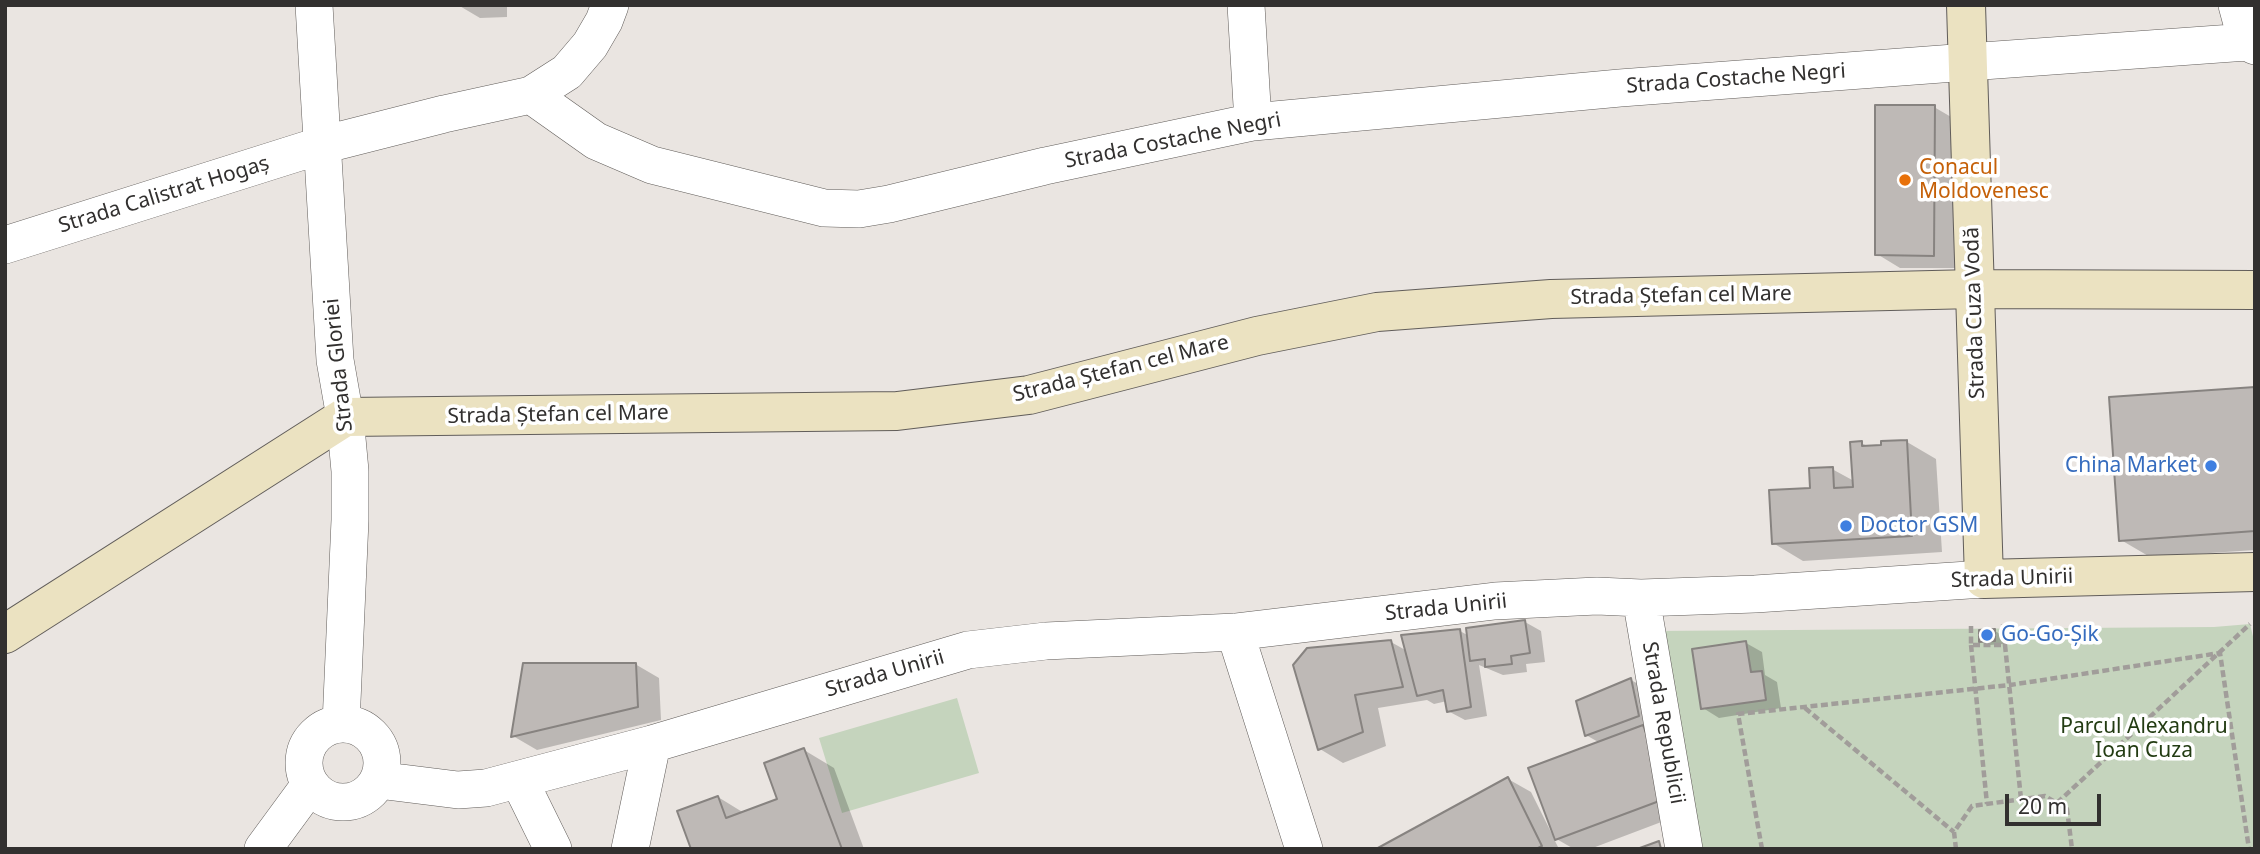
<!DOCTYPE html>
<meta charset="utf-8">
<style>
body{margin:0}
#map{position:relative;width:2260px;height:854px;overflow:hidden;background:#eae5e1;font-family:"Noto Sans",sans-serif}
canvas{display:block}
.frame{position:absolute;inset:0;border:7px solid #32302f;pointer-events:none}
.scale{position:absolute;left:2005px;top:794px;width:96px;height:32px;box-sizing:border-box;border:4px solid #32302f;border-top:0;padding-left:9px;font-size:21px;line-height:24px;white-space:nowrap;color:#32302f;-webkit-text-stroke:5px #fff;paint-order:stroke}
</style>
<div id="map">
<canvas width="2260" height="854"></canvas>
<div class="frame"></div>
<div class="scale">20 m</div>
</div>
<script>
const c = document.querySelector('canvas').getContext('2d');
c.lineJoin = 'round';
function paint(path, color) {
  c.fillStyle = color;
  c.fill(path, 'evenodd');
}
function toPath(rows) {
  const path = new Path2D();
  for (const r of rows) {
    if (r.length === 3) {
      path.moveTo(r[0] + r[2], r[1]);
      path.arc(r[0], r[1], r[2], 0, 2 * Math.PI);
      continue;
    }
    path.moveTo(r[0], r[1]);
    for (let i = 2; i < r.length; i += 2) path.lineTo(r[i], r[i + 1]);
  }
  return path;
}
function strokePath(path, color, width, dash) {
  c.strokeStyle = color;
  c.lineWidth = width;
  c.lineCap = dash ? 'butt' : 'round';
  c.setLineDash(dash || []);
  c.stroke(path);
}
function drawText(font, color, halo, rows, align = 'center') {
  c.font = font + ' "Noto Sans",sans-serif';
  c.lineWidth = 7;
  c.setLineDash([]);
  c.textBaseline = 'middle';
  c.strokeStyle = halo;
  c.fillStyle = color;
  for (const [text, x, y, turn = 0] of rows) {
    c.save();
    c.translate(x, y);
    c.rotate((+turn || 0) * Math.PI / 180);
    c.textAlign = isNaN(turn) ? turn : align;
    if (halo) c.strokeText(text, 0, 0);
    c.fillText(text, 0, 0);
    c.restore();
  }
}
paint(toPath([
 [2250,624,2255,645,2255,849,1696,849,1650,631,2214,627],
 [957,698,979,773,842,813,819,738]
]), '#c5d4bd');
paint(toPath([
 [458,5,507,5,507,17,480,18],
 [1934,107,1958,121,1957,268,1900,268,1877,254],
 [2255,389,2255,550,2150,557,2121,540],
 [1907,442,1936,459,1942,552,1803,561,1773,543,1812,489,1832,469,1854,481,1861,443,1870,447],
 [1525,622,1541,631,1545,662,1526,664,1527,672,1503,675,1479,665,1487,716,1465,720,1448,711,1447,701,1434,704,1427,700,1378,708,1386,746,1343,763,1320,749,1295,665,1391,642,1407,651,1460,631,1469,636],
 [1995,631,2002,635,2003,644,1989,645,1981,641],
 [1746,643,1762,652,1765,675,1777,682,1781,708,1719,718,1703,708],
 [635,664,659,678,661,720,537,750,513,736],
 [1631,680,1647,689,1693,810,1590,849,1574,849,1553,837,1559,849,1380,849,1508,779,1531,792,1553,836,1555,835,1600,743,1586,735],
 [804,750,834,768,864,849,693,849,718,797,744,813,779,800]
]), '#0003');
const building = toPath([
 [1875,105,1935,105,1934,256,1875,255,1875,105],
 [2255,387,2255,531,2119,541,2109,397,2255,387],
 [1907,440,1912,536,1772,544,1769,490,1810,488,1809,468,1833,467,1834,488,1853,487,1850,442,1862,441,1862,446,1881,445,1881,441,1907,440],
 [1525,620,1530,653,1511,656,1512,664,1485,667,1485,659,1470,661,1466,628,1525,620],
 [1460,629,1471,707,1447,712,1443,690,1417,696,1401,635,1460,629],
 [1995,629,1995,641,1979,642,1979,630,1995,629],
 [1391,640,1403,687,1355,695,1363,732,1318,750,1293,665,1307,648,1391,640],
 [1746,641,1751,672,1762,671,1766,700,1701,709,1692,649,1746,641],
 [523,663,636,663,638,707,511,737,523,663],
 [1631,678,1639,716,1585,736,1576,701,1631,678],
 [1643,725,1670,797,1555,840,1528,768,1643,725],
 [804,748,842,849,691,849,677,811,718,796,726,818,777,799,764,763,804,748],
 [1508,777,1542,846,1536,849,1376,849,1508,777],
 [1659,841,1661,849,1637,849,1659,841]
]);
paint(building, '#beb9b6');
strokePath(building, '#878380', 2);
const street = toPath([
 [314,5,335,360,345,417,350,471,350,520,341,724],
 [1246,5,1253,122],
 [2237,5,2247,42],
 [531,95,596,141,652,165,824,208,859,209,889,204,1045,166,1253,122,1620,88,1968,62,2247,42,2255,46],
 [5,245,322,145,444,114,531,95,567,72,590,45,604,21,610,5],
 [1641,598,1684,849],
 [1235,632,1304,849],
 [343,763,39],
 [378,780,458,790,486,788,652,744,968,650,1046,641,1235,632,1495,601,1597,596,1641,598,1755,594,1984,579],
 [519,780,553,849],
 [263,849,310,785],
 [630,849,652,744]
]);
const secondary = toPath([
 [1966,5,1984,579,2255,572],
 [5,634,345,417,897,411,1029,395,1257,336,1377,312,1551,299,1975,289,2255,290]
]);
strokePath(street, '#615d5a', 38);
strokePath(secondary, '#615d5a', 40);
strokePath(toPath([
 [1971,626,1971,645,2005,645,2003,624],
 [1971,645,1987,804],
 [2005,645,2021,799],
 [1805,708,1954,832],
 [2057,803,2250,624],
 [1762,849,1738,714,2010,685,2220,653,2249,849],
 [1956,849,1954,832,1972,806,2045,796,2067,809,2072,849]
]), '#a19d9a', 4.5, [7, 3.5]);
strokePath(street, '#fff', 37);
strokePath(secondary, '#ebe2c1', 38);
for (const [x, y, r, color] of [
 [1905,180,7,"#e8710a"],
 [2211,466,7,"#3f7fe0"],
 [1846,526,7,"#3f7fe0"],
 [1987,635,7,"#3f7fe0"]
]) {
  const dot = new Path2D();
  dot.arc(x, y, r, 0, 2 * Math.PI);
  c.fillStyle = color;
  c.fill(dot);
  strokePath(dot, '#fff', 2.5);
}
drawText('21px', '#32302f', '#fff', [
 ["Strada Costache Negri",1736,79,-4],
 ["Strada Costache Negri",1173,141,-11],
 ["Strada Calistrat Hogaș",164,195,-17],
 ["Strada Ștefan cel Mare",1681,296,-1],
 ["Strada Cuza Vodă",1975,313,-92],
 ["Strada Gloriei",339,365,-96],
 ["Strada Ștefan cel Mare",1121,369,-14],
 ["Strada Ștefan cel Mare",558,415,-1],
 ["Strada Unirii",2012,579,-2],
 ["Strada Unirii",1446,608,-6],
 ["Strada Unirii",885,674,-16],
 ["Strada Republicii",1663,723,80]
]);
drawText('21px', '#c56008', '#fff', [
 ["Conacul",1919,168],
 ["Moldovenesc",1919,192]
], 'left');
drawText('21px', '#366cbe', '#fff', [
 ["China Market",2197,466,"right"],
 ["Doctor GSM",1860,526],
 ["Go-Go-Șik",2001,635]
], 'left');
drawText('21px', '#233c13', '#fff', [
 ["Parcul Alexandru",2144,727],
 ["Ioan Cuza",2144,751]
]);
</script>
